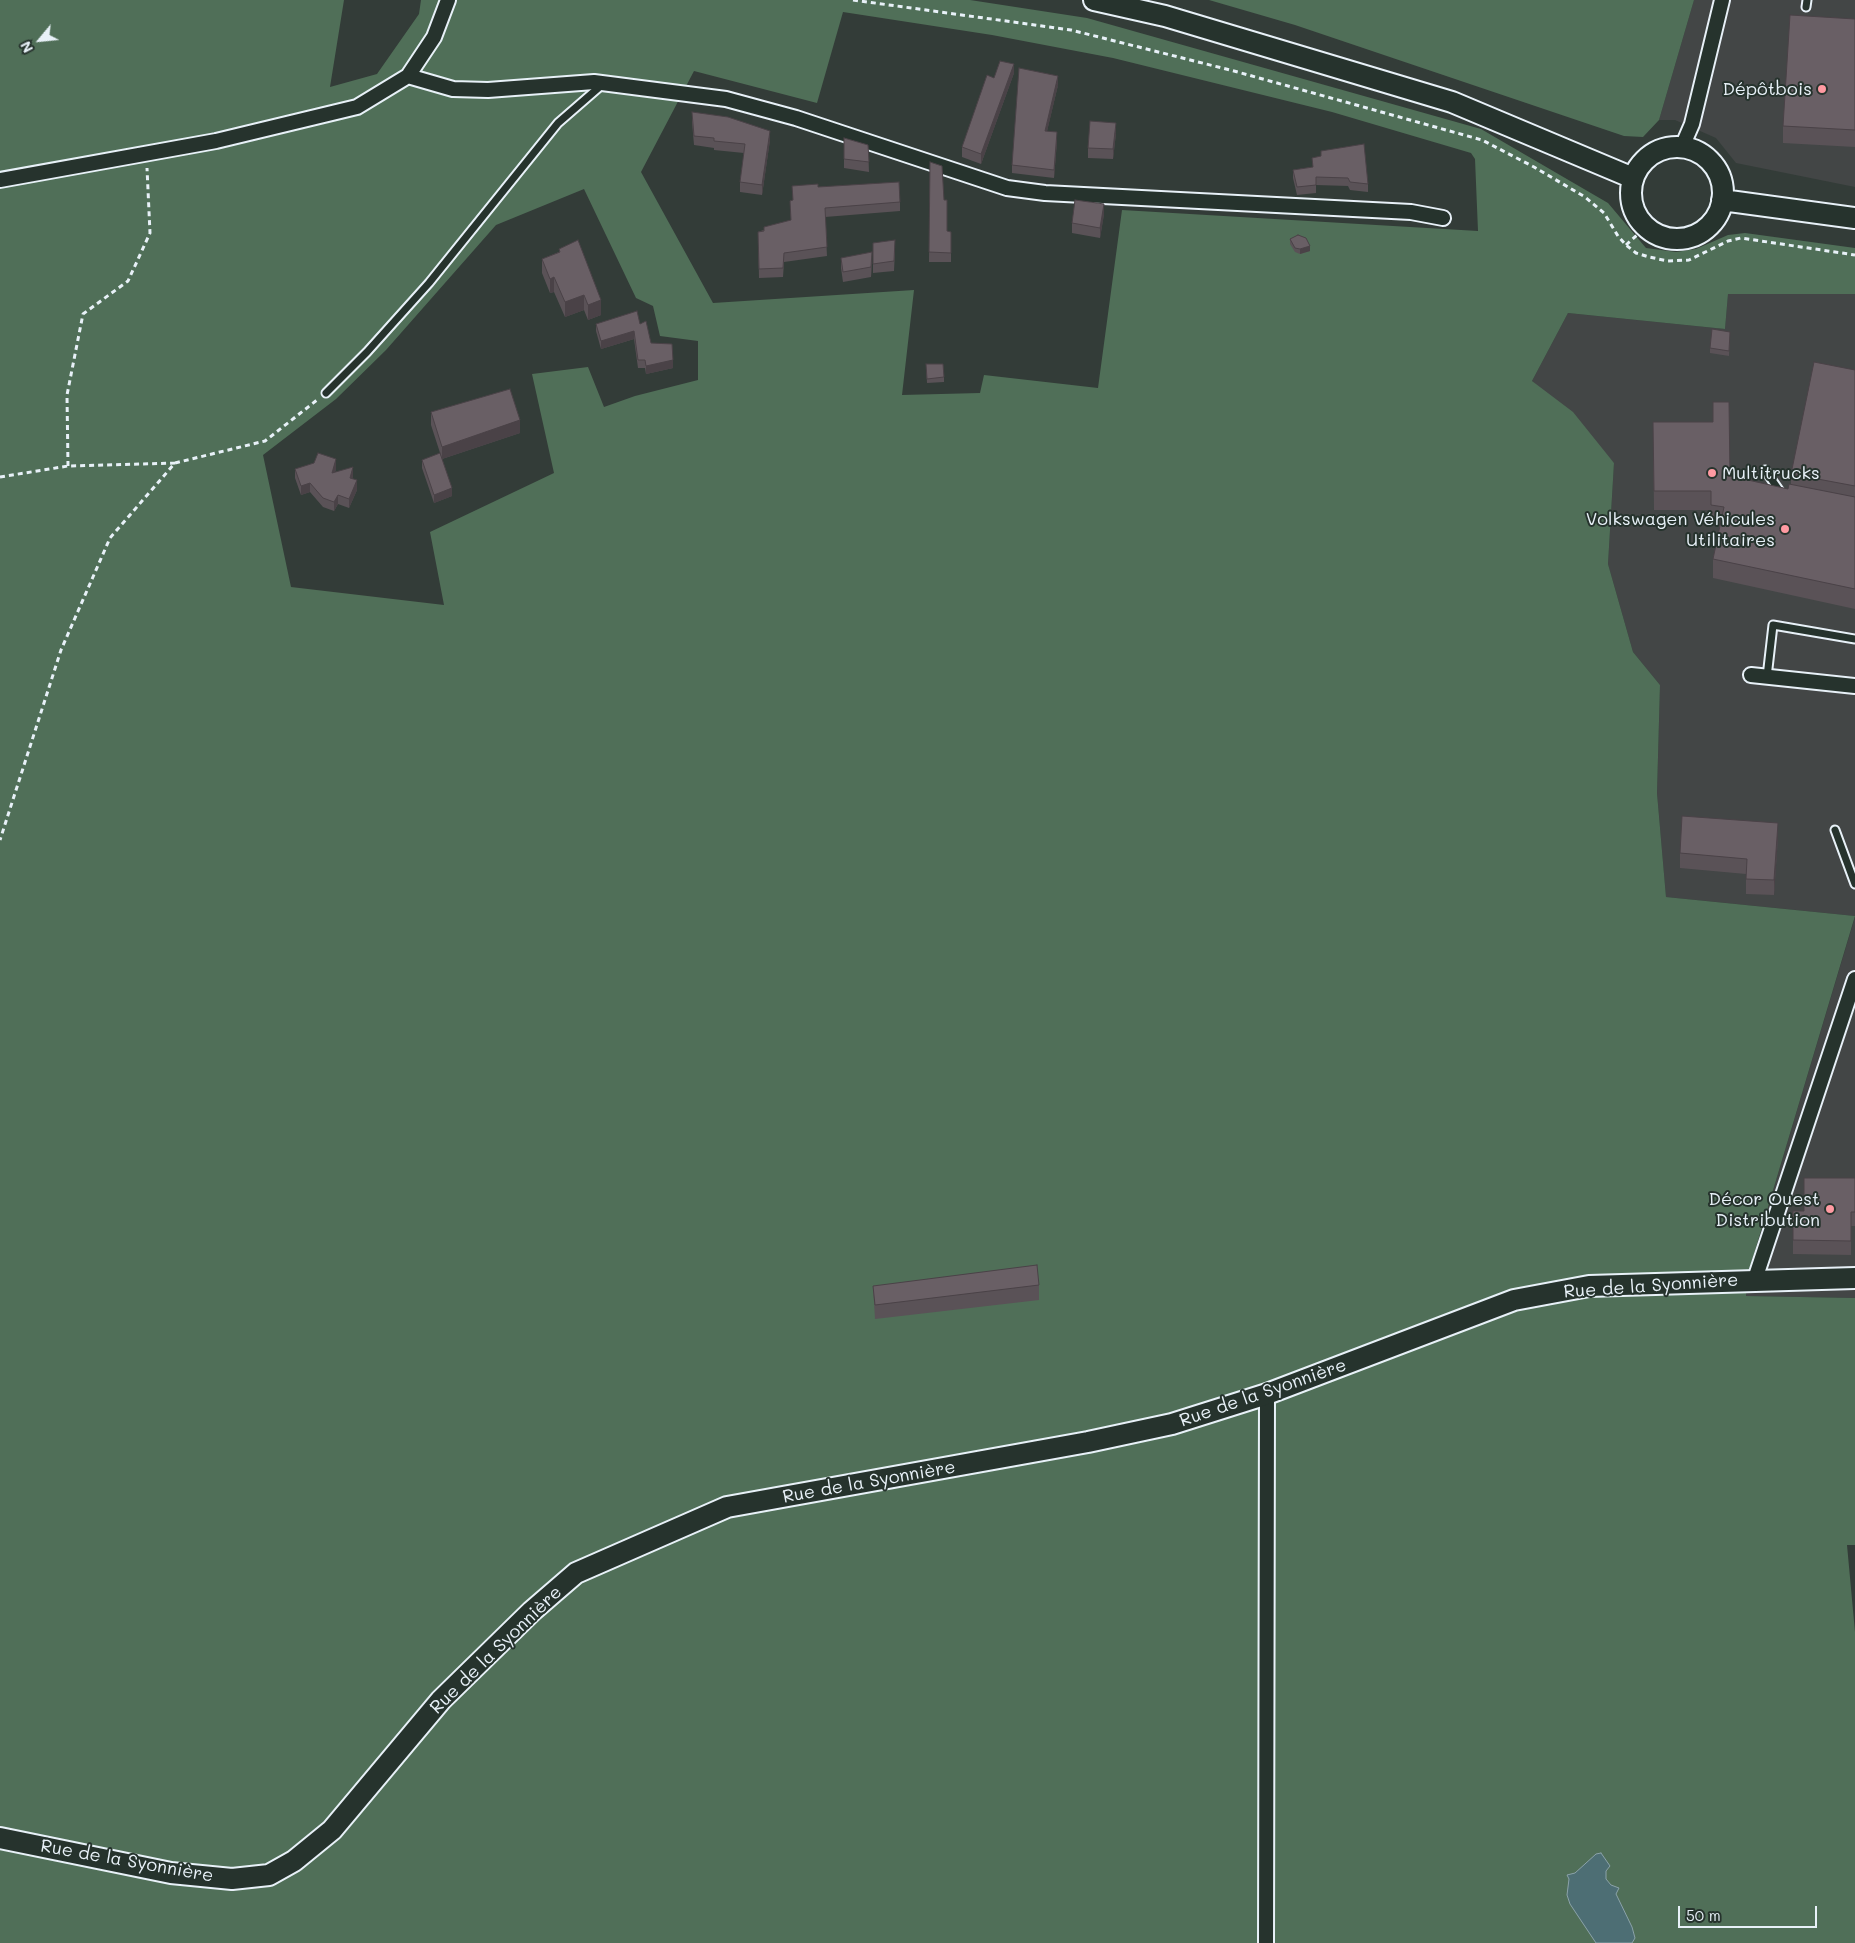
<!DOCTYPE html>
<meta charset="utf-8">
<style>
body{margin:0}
#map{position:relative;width:1855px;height:1943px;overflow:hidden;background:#333c38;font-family:Mali,sans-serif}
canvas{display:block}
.north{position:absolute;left:15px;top:15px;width:50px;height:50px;-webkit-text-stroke:4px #26332d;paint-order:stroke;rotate:242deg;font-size:14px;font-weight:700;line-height:20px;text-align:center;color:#e8f1f8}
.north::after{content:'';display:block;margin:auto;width:18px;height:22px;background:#e8f1f8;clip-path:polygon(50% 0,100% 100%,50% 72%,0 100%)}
.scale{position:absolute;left:1678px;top:1906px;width:139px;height:22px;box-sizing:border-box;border:2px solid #e8f1f8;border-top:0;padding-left:6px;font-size:15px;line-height:18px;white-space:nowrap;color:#e8f1f8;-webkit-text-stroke:4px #26332d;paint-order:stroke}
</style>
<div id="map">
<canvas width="1855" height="1943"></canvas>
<div class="north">N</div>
<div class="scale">50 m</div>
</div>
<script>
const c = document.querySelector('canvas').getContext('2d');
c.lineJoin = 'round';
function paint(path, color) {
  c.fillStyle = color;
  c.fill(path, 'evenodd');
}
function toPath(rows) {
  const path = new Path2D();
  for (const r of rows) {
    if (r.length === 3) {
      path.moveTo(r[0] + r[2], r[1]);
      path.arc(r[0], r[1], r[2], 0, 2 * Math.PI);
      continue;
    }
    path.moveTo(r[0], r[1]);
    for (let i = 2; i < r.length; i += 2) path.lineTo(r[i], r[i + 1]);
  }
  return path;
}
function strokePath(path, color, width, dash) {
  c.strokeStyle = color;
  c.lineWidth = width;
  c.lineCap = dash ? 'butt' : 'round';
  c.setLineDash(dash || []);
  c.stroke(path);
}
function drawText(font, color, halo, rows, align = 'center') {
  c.font = font + ' Mali,sans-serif';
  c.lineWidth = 4;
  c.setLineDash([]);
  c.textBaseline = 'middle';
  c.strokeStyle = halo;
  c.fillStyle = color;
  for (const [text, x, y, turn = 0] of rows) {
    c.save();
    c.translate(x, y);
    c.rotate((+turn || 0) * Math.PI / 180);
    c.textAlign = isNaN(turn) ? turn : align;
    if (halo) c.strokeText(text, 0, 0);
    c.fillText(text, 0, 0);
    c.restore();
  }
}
paint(toPath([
 [1694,0,1855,0,1855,187,1736,163,1716,138,1675,120,1659,120],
 [1728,294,1855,294,1855,916,1666,897,1657,793,1660,685,1633,652,1608,564,1614,463,1532,381,1568,313,1725,329],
 [1855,917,1855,1298,1746,1296,1748,1274]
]), '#434646');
paint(toPath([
 [0,0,344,0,330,87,377,74,419,14,421,0,970,0,1087,18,1481,129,1608,203,1646,248,1676,252,1696,249,1728,235,1745,233,1855,248,1855,294,1728,294,1725,329,1568,313,1532,381,1573,412,1614,463,1608,564,1633,652,1660,685,1657,793,1666,897,1855,916,1748,1274,1746,1296,1855,1298,1855,1545,1847,1545,1855,1632,1855,1943,0,1943],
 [843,12,992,35,1113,58,1332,112,1471,153,1475,159,1478,231,1122,210,1098,388,984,375,980,393,902,395,914,290,713,303,641,172,694,71,817,103],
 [584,189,636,298,653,306,660,336,698,341,698,380,635,396,604,407,588,367,532,374,554,473,430,532,444,605,291,587,263,455,336,399,386,350,496,225],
 [1209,0,1694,0,1659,120,1643,137,1624,136,1295,25]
]), '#506f58');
const water = toPath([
 [1601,1853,1610,1866,1606,1871,1606,1879,1611,1885,1619,1888,1616,1894,1632,1927,1635,1938,1632,1943,1596,1943,1570,1904,1567,1895,1569,1879,1567,1875,1575,1873,1596,1854,1601,1853]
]);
paint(water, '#4d6e74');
strokePath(water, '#8ba2a9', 1);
const lane = toPath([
 [1806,7,1807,0],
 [326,393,367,352,429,283,558,123,604,83],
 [1765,470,1781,493],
 [1767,677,1773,625,1855,639],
 [1835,830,1855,884]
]);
const street = toPath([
 [408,76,453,89,488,90,594,82,726,99,796,118,1007,188,1045,193,1411,212,1443,218],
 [1682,147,1692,124,1722,0],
 [0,180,216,141,357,107,408,76,434,37,448,0],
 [1751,675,1855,686],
 [1755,1279,1855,979],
 [1266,1943,1267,1394]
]);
const secondary = toPath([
 [1094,0,1165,16,1452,102,1633,178],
 [1677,193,46],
 [1722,200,1855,218],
 [0,1838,171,1873,232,1879,269,1875,294,1861,332,1830,441,1700,532,1611,576,1573,727,1507,1088,1442,1172,1424,1267,1394,1514,1300,1589,1286,1855,1278]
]);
strokePath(lane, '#e8f1f8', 11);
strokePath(street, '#e8f1f8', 18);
strokePath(secondary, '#e8f1f8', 24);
strokePath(toPath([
 [853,0,1071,30,1234,71,1482,140,1534,167,1585,197,1604,213,1618,236,1626,245,1636,253,1649,257,1668,261,1689,260,1728,241,1741,238,1855,255],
 [1626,245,1646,227],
 [175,463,265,441,317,400],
 [68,466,67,395,83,314,128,281,150,233,147,168],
 [0,477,68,466,175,463,110,538,61,650,0,840]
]), '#e8f1f8', 3, [5, 4]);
strokePath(lane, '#26332d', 7);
strokePath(street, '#26332d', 14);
strokePath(secondary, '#26332d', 20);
paint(toPath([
 [1855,19,1855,147,1783,143,1783,126],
 [1014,73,981,164,962,157,962,147,994,78],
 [1058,85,1047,131,1057,141,1054,178,1012,173,1012,165],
 [692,112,770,140,762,195,740,192,740,182,744,153,714,150,714,148,694,145,692,122],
 [1116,133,1113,159,1088,158,1088,148],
 [844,138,868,145,869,172,844,168],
 [930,162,947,231,951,232,951,262,929,262],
 [1312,167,1368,184,1368,192,1350,190,1348,186,1316,185,1316,193,1297,195,1293,178,1293,170],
 [818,187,900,202,900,211,825,217,827,256,784,262,783,277,759,278,758,232,791,220,790,201],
 [1104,214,1100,238,1072,233,1072,223],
 [1290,239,1310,251,1300,254,1295,252,1290,244],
 [873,243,895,250,894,271,873,273],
 [559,249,601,315,588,320,584,310,565,317,554,292,550,293,542,273,542,259,559,252],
 [841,258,872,262,871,277,843,282,841,268],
 [596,324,640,324,651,343,673,368,646,374,645,368,638,368,634,339,601,349,596,331],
 [1730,332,1729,356,1710,353,1710,348],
 [926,364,944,377,944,382,927,383],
 [1855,370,1855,609,1713,578,1713,559,1720,526,1711,524,1711,510,1654,510,1653,422,1713,422,1713,402,1730,476,1788,489,1791,484,1791,474],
 [431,412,520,433,442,459,431,425],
 [422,460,452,496,434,503,422,468],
 [295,469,336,469,335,472,353,476,352,479,357,490,349,508,338,504,334,511,323,507,310,492,301,495,295,478],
 [1778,837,1774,895,1746,894,1746,874,1680,868,1680,853],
 [1855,1178,1855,1226,1851,1226,1851,1255,1793,1254,1793,1211,1804,1211],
 [1039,1285,1039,1300,875,1319,873,1286]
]), '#5a5257');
paint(toPath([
 [1014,64,1014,73,981,164,981,154],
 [1058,76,1058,85,1045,140,1045,131],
 [1116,123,1116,133,1113,159,1113,149],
 [770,131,770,140,762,195,762,185],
 [1057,132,1057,141,1054,178,1054,170],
 [1104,204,1104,214,1100,238,1100,228],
 [1310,246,1310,251,1300,254,1300,249],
 [872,252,872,262,871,277,871,267],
 [554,277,554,292,550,293,550,279],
 [584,295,584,310,565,317,565,302],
 [601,300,601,315,588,320,588,305],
 [634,331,634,339,601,349,601,341],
 [673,360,673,368,646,374,646,366],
 [520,420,520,433,442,459,442,447],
 [336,459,336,469,332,482,332,473],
 [353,467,353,476,350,487,350,478],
 [357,480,357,490,349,508,349,499],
 [310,483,310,492,301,495,301,486],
 [452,488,452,496,434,503,434,495],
 [338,495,338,504,334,511,334,502],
 [1778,823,1778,837,1774,895,1774,880]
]), '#4a4247');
const building = toPath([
 [1790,15,1855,19,1855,130,1783,126,1790,15],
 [1000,61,1014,64,981,154,962,147,987,75,994,78,1000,61],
 [1019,68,1058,76,1045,131,1057,132,1054,170,1012,165,1019,68],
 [692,112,728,117,770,131,762,185,740,182,745,144,714,141,714,138,694,136,692,112],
 [1090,121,1116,123,1113,149,1088,148,1090,121],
 [844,138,868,145,869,162,844,159,844,138],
 [1364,144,1368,184,1350,182,1348,178,1316,177,1316,185,1297,187,1293,170,1313,167,1312,158,1321,156,1321,151,1364,144],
 [930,162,942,166,944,200,947,200,947,231,951,232,951,253,929,252,930,162],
 [899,182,900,202,825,208,827,247,784,253,783,268,759,269,758,232,764,231,764,227,791,220,790,201,793,200,792,186,818,184,818,187,899,182],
 [1075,200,1104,204,1100,228,1072,223,1075,200],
 [1298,235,1306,238,1310,246,1300,249,1295,248,1290,239,1298,235],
 [578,240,601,300,588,305,584,295,565,302,554,277,550,279,542,259,560,252,559,249,578,240],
 [895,240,894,261,873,264,873,243,895,240],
 [872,252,871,267,843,272,841,258,872,252],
 [637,311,640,324,646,321,651,343,672,344,673,360,646,366,645,360,638,360,634,331,601,341,596,324,637,311],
 [1712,329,1730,332,1729,351,1710,348,1712,329],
 [1814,362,1855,370,1855,486,1791,474,1814,362],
 [926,364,943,364,944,377,927,379,926,364],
 [510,389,520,420,442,447,431,412,510,389],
 [1713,402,1729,402,1730,476,1788,489,1789,484,1855,497,1855,589,1713,559,1724,507,1711,505,1711,491,1654,491,1653,422,1713,422,1713,402],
 [318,453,336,459,332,473,353,467,350,478,357,480,349,499,338,495,334,502,323,498,310,483,301,486,295,469,314,463,318,453],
 [440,453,452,488,434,495,422,460,440,453],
 [1682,816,1778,823,1774,880,1746,879,1747,859,1680,853,1682,816],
 [1804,1178,1855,1178,1855,1212,1851,1212,1851,1241,1793,1240,1793,1211,1804,1211,1804,1178],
 [1037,1265,1039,1285,875,1305,873,1286,1037,1265]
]);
paint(building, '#695f65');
strokePath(building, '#4a4247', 1);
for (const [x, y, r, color] of [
 [1822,89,5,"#ff9aa2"],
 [1712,473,5,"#ff9aa2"],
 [1785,529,5,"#ff9aa2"],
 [1830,1209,5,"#ff9aa2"]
]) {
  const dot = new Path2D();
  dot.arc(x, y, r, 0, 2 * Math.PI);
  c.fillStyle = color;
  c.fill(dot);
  strokePath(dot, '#26332d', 2);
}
drawText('18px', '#e8f1f8', '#26332d', [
 ["Dépôtbois",1812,89],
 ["Multitrucks",1722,473,"left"],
 ["Volkswagen Véhicules",1775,519],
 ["Utilitaires",1775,540],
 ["Décor Ouest",1820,1199],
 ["Distribution",1820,1220]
], 'right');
drawText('18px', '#e8f1f8', '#26332d', [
 ["Rue de la Syonnière",1651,1286,-4],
 ["Rue de la Syonnière",1263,1393,-19],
 ["Rue de la Syonnière",869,1482,-10],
 ["Rue de la Syonnière",496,1650,-44],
 ["Rue de la Syonnière",127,1861,10]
]);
</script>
